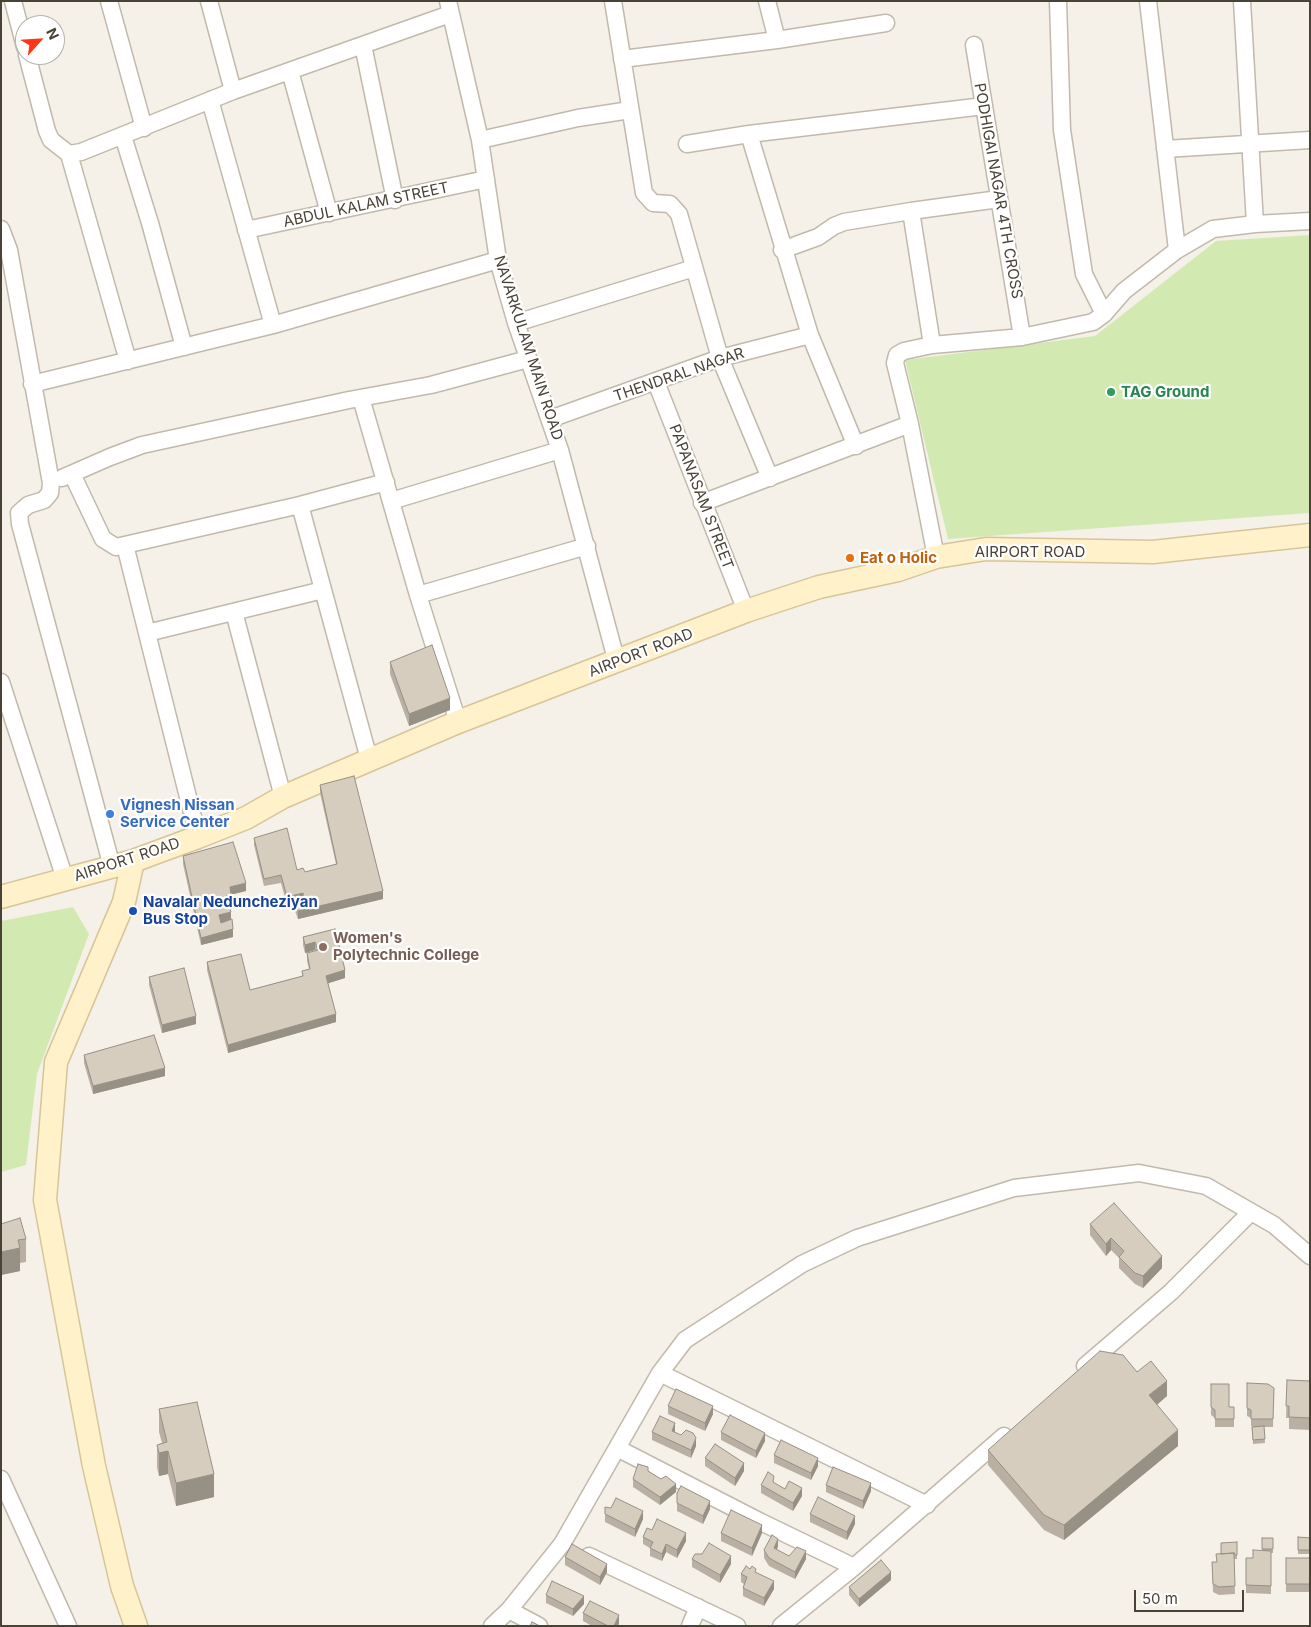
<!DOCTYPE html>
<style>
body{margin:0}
#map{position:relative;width:1311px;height:1627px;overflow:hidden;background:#f5f1e9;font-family:Inter,sans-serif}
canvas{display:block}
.frame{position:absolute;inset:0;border:2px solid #494237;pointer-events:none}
.north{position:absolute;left:15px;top:15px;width:50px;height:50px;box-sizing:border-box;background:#fff;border:1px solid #b6b3af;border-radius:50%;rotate:64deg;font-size:14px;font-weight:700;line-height:20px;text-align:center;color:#494237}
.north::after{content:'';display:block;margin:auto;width:18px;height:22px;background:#ff3516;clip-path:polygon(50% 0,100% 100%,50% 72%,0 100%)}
.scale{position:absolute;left:1134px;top:1590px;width:110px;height:22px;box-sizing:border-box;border:2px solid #494237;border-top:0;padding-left:6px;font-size:15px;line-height:18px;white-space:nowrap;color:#494237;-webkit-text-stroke:4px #fff;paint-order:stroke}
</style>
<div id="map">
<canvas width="1311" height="1627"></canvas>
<div class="frame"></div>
<div class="north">N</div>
<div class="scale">50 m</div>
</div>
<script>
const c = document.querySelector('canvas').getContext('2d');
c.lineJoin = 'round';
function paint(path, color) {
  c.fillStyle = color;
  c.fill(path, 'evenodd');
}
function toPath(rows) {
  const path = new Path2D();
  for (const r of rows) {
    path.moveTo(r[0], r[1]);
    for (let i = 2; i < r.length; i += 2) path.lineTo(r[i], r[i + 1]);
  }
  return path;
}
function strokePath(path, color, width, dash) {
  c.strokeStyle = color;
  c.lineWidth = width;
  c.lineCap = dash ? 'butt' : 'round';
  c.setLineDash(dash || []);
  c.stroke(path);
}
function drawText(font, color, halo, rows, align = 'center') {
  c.font = font + ' Inter,sans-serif';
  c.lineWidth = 4.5;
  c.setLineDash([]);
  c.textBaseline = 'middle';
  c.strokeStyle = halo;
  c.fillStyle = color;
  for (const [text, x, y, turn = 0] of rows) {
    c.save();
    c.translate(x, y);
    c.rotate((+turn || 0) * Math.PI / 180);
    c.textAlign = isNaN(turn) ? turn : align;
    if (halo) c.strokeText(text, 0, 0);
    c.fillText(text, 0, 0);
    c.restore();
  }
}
paint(toPath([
 [1310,235,1310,513,948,539,905,360,1095,336,1216,241],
 [73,907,89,934,37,1074,26,1165,1,1172,1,921]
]), '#d2eab1');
const street = toPath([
 [13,1,25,47],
 [109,1,144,128],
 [209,1,233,91],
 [448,1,480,140,498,260,516,323,560,450,617,663],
 [613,1,644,193,653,203,670,204,679,214,720,358,770,478],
 [1058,1,1062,130,1084,274,1104,314],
 [1148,1,1177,250],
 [1242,1,1255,224],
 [777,40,886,23],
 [363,45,395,200],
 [974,45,1022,337],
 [27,55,47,131,51,140,69,154,81,152,233,91,450,14],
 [622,59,777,40,767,1],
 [290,71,329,213],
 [210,100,273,325],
 [749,134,810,335,856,446],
 [123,136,150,223,184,347],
 [480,140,578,118,630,110],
 [687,144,749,134,984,106],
 [1165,149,1310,140],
 [69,154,128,361],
 [911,211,999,199],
 [1,229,9,250,51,483,50,493,44,500,28,505,19,513,20,524,112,867],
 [246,230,486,179],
 [782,250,818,237,834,226,844,222,911,211,932,345],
 [516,323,694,268],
 [656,382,746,611],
 [32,384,273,325,498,260],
 [361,398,418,595,458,722],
 [550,419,720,358,810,335],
 [72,474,103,539,116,547,300,505,369,759],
 [62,478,110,457,142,445,349,400,431,385,528,359],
 [391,501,560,450],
 [702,503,910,424],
 [300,505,386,482],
 [125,545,198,837],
 [936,557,910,424,895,363,897,355,904,351,932,345,1022,337,1093,322,1104,314,1124,291,1177,250,1213,229,1255,224,1310,221],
 [418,595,587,546],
 [234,612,283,797],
 [147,633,323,590],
 [1,682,65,879],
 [1085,1366,1171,1292,1251,1212],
 [660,1373,927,1505],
 [617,1448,761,1522,854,1567],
 [1,1479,68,1626],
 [589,1556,737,1626],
 [509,1610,539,1626],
 [492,1626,509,1610,562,1544,660,1373,685,1340,802,1264,857,1238,1014,1188,1139,1173,1206,1186,1274,1225,1310,1256],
 [690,1626,698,1607],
 [781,1626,854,1567,1004,1436]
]);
const secondary = toPath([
 [133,861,124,902,56,1062,45,1200,94,1466,122,1586,136,1626],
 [1,897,133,861,198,837,246,818,283,797,458,722,746,611,819,587,898,570,936,557,986,549,1153,552,1310,535]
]);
strokePath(street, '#c1b9ab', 19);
strokePath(secondary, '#d7c598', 25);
strokePath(street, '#fff', 16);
strokePath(secondary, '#fff1c9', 22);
paint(toPath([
 [390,662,450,710,409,726,390,674],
 [320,785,383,899,298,919,295,911,295,903,287,905,281,883,264,886,254,845,254,838,297,870,305,872,336,864,320,793],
 [183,856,246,891,231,894,231,903,228,904,233,937,201,945,183,864],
 [335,929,345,978,328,983,336,1022,228,1053,207,970,207,962,250,990,302,976,302,971,309,969,307,961,307,953,315,951,315,950,305,953,303,945,303,937],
 [149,977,196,1024,162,1033,149,985],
 [84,1055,165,1076,93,1094,84,1063],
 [1,1224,26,1239,26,1262,20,1263,20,1271,1,1275],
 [1090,1224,1162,1268,1143,1288,1135,1284,1119,1268,1119,1258,1111,1250,1106,1256,1090,1235],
 [1287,1380,1310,1381,1310,1430,1289,1429,1289,1418,1286,1418],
 [1247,1383,1274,1388,1273,1427,1264,1427,1265,1443,1253,1444,1252,1427,1253,1427,1251,1426,1251,1418,1247,1416],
 [1211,1384,1229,1407,1234,1407,1234,1427,1215,1427,1215,1418,1211,1415],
 [1167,1396,1157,1405,1178,1446,1064,1540,1044,1530,988,1465,988,1450],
 [668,1406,713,1414,705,1431,668,1414],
 [159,1409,214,1497,176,1506,168,1474,159,1476,157,1468,157,1445,162,1443,159,1432],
 [675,1431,675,1432,696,1446,691,1458,652,1440,652,1432],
 [721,1432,765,1441,756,1458,721,1440],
 [774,1455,818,1466,811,1480,774,1463],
 [705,1458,744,1471,735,1486,705,1466],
 [648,1471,676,1492,660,1505,633,1487,633,1479],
 [774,1483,785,1489,802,1496,793,1511,761,1493,761,1485],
 [826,1485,871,1491,863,1509,826,1492],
 [677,1493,710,1509,703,1524,677,1511],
 [605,1514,643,1519,635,1537,605,1522],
 [810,1514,855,1524,847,1540,810,1522],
 [652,1530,686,1541,677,1558,666,1552,662,1561,650,1556,650,1548,643,1544,643,1537],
 [721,1533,762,1533,752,1556,721,1541],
 [1298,1537,1310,1538,1310,1554,1298,1554],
 [1262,1538,1273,1538,1273,1553,1271,1553,1271,1594,1246,1593,1246,1558,1253,1558,1262,1551],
 [1237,1542,1237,1559,1234,1559,1235,1594,1219,1595,1213,1592,1212,1562,1217,1562],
 [778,1546,777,1550,789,1556,806,1559,795,1579,769,1566,764,1558,764,1550],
 [702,1554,731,1564,720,1583,692,1567,692,1559],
 [565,1557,607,1572,600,1585,565,1565],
 [1286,1558,1310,1558,1310,1592,1286,1592],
 [756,1572,774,1589,764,1606,743,1596,743,1588,744,1584,741,1582,741,1574],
 [891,1580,859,1607,849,1595,849,1587],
 [546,1595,584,1604,573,1616,546,1603],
 [583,1613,619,1623,618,1626,592,1626,583,1621]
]), '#b9b0a3');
paint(toPath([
 [450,698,450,710,409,726,409,714],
 [246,883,246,891,230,895,230,887],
 [383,891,383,899,298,919,298,911],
 [303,893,303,901,287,905,287,897],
 [231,895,231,903,226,904,226,896],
 [231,912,231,920,219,923,219,915],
 [233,929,233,937,201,945,201,938],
 [315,942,315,950,305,953,305,945],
 [345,970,345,978,326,984,326,976],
 [336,1014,336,1022,228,1053,228,1045],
 [196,1016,196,1024,162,1033,162,1025],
 [165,1068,165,1076,93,1094,93,1086],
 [1111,1238,1111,1250,1106,1256,1106,1244],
 [20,1248,20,1271,1,1275,1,1252],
 [1162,1256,1162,1268,1143,1288,1143,1276],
 [1167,1381,1167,1396,1149,1411,1149,1395],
 [713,1406,713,1414,705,1431,705,1423],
 [675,1423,675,1431,672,1439,672,1431],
 [1178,1430,1178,1446,1064,1540,1064,1525],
 [765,1433,765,1441,756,1458,756,1451],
 [696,1438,696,1446,691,1458,691,1450],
 [168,1451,168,1474,159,1476,159,1453],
 [818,1458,818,1466,811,1480,811,1473],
 [744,1463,744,1471,735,1486,735,1478],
 [214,1474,214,1497,176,1506,176,1483],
 [871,1483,871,1491,863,1509,863,1501],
 [676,1484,676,1492,660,1505,660,1497],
 [802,1488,802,1496,793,1511,793,1503],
 [710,1501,710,1509,703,1524,703,1516],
 [643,1511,643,1519,635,1537,635,1529],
 [855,1516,855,1524,847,1540,847,1532],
 [762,1525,762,1533,752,1556,752,1548],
 [686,1533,686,1541,677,1558,677,1550],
 [778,1539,778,1546,774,1556,774,1548],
 [666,1544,666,1552,662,1561,662,1554],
 [806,1551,806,1559,795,1579,795,1572],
 [731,1556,731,1564,720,1583,720,1575],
 [607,1564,607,1572,600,1585,600,1577],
 [891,1572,891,1580,859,1607,859,1599],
 [774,1581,774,1589,764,1606,764,1598],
 [584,1596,584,1604,573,1616,573,1609],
 [619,1615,619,1623,618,1626,614,1626]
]), '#969085');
const building = toPath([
 [432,645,450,698,409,714,390,662,432,645],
 [354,776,383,891,298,911,295,903,305,901,303,893,287,897,281,875,264,879,254,838,287,828,297,870,303,868,305,872,337,864,320,785,354,776],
 [233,842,246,883,230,887,231,895,226,896,231,912,219,915,221,923,232,919,233,929,201,938,183,856,233,842],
 [335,929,345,970,326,976,336,1014,228,1045,207,962,241,954,250,990,303,976,302,971,310,969,307,953,318,950,315,942,305,945,303,937,335,929],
 [184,968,196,1016,162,1025,149,977,184,968],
 [154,1035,165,1068,93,1086,84,1055,154,1035],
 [1114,1203,1162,1256,1143,1276,1135,1273,1119,1257,1124,1251,1111,1238,1106,1244,1090,1224,1114,1203],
 [20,1218,26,1239,18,1240,20,1248,1,1252,1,1224,20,1218],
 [1100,1351,1123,1355,1137,1372,1151,1361,1167,1381,1149,1395,1178,1430,1064,1525,1044,1515,988,1450,1100,1351],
 [1287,1380,1310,1381,1310,1418,1289,1417,1289,1406,1286,1406,1287,1380],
 [1247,1383,1268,1384,1274,1388,1273,1419,1251,1419,1251,1410,1247,1408,1247,1383],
 [1211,1384,1229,1384,1229,1407,1234,1407,1234,1419,1215,1419,1215,1410,1211,1407,1211,1384],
 [676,1389,713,1406,705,1423,668,1406,676,1389],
 [197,1402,214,1474,176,1483,168,1451,159,1453,157,1445,167,1442,159,1409,197,1402],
 [730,1415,765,1433,756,1451,721,1432,730,1415],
 [660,1416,675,1423,672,1431,681,1435,686,1430,693,1433,696,1438,691,1450,652,1432,660,1416],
 [1264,1426,1265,1439,1253,1440,1252,1427,1264,1426],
 [781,1440,818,1458,811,1473,774,1455,781,1440],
 [715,1444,744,1463,735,1478,705,1458,715,1444],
 [638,1464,648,1467,648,1471,661,1479,666,1476,676,1484,660,1497,633,1479,638,1464],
 [833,1467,871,1483,863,1501,826,1485,833,1467],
 [768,1472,774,1476,773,1482,785,1489,789,1481,802,1488,793,1503,761,1485,768,1472],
 [681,1486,710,1501,703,1516,677,1503,677,1493,681,1486],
 [818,1497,855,1516,847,1532,810,1514,818,1497],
 [616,1498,643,1511,635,1529,605,1514,605,1507,611,1508,616,1498],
 [731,1510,762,1525,752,1548,721,1533,731,1510],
 [657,1519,686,1533,677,1550,666,1544,662,1554,650,1548,653,1542,643,1537,647,1528,652,1530,657,1519],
 [772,1535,778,1539,774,1548,789,1556,797,1547,806,1551,795,1572,769,1558,764,1550,772,1535],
 [1298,1537,1310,1538,1310,1550,1298,1550,1298,1537],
 [1262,1538,1273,1538,1273,1549,1262,1549,1262,1538],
 [1237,1542,1237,1555,1234,1555,1234,1553,1221,1554,1221,1543,1237,1542],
 [709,1543,731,1556,720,1575,692,1559,695,1554,702,1554,709,1543],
 [572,1544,607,1564,600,1577,565,1557,572,1544],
 [1253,1550,1271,1551,1271,1586,1246,1585,1246,1558,1253,1558,1253,1550],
 [1234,1553,1235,1586,1219,1587,1213,1584,1212,1562,1217,1562,1216,1554,1234,1553],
 [1286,1558,1310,1558,1310,1584,1286,1584,1286,1558],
 [881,1560,891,1572,859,1599,849,1587,881,1560],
 [746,1566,750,1569,752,1566,756,1569,755,1572,774,1581,764,1598,743,1588,747,1577,741,1574,746,1566],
 [552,1581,584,1596,573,1609,546,1595,552,1581],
 [590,1601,619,1615,614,1626,608,1626,583,1613,590,1601],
 [532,1622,540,1626,530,1626,532,1622]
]);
paint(building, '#d7cdbe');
strokePath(building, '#969085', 1);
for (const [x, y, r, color] of [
 [1111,392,5,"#2e9e5b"],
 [850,558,5,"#e8710a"],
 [110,814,5,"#3f7fe0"],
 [133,911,5,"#1a4fb4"],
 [323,947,5,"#8d6e63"]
]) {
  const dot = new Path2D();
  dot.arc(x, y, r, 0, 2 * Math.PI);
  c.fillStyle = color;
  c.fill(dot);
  strokePath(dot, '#fff', 2);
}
drawText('15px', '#494237', '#fff', [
 ["PODHIGAI NAGAR 4TH CROSS",998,191,80],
 ["ABDUL KALAM STREET",366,205,-12],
 ["NAVARKULAM MAIN ROAD",528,348,72],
 ["THENDRAL NAGAR",679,375,-19],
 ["PAPANASAM STREET",701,497,69],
 ["AIRPORT ROAD",1030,552],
 ["AIRPORT ROAD",641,653,-21],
 ["AIRPORT ROAD",127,860,-18]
]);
drawText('bold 15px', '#27864d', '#fff', [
 ["TAG Ground",1121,392]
], 'left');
drawText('bold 15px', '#c56008', '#fff', [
 ["Eat o Holic",860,558]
], 'left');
drawText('bold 15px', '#366cbe', '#fff', [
 ["Vignesh Nissan",120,805],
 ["Service Center",120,822]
], 'left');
drawText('bold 15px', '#164399', '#fff', [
 ["Navalar Neduncheziyan",143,902],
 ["Bus Stop",143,919]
], 'left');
drawText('bold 15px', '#785e54', '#fff', [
 ["Women's",333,938],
 ["Polytechnic College",333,955]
], 'left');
</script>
